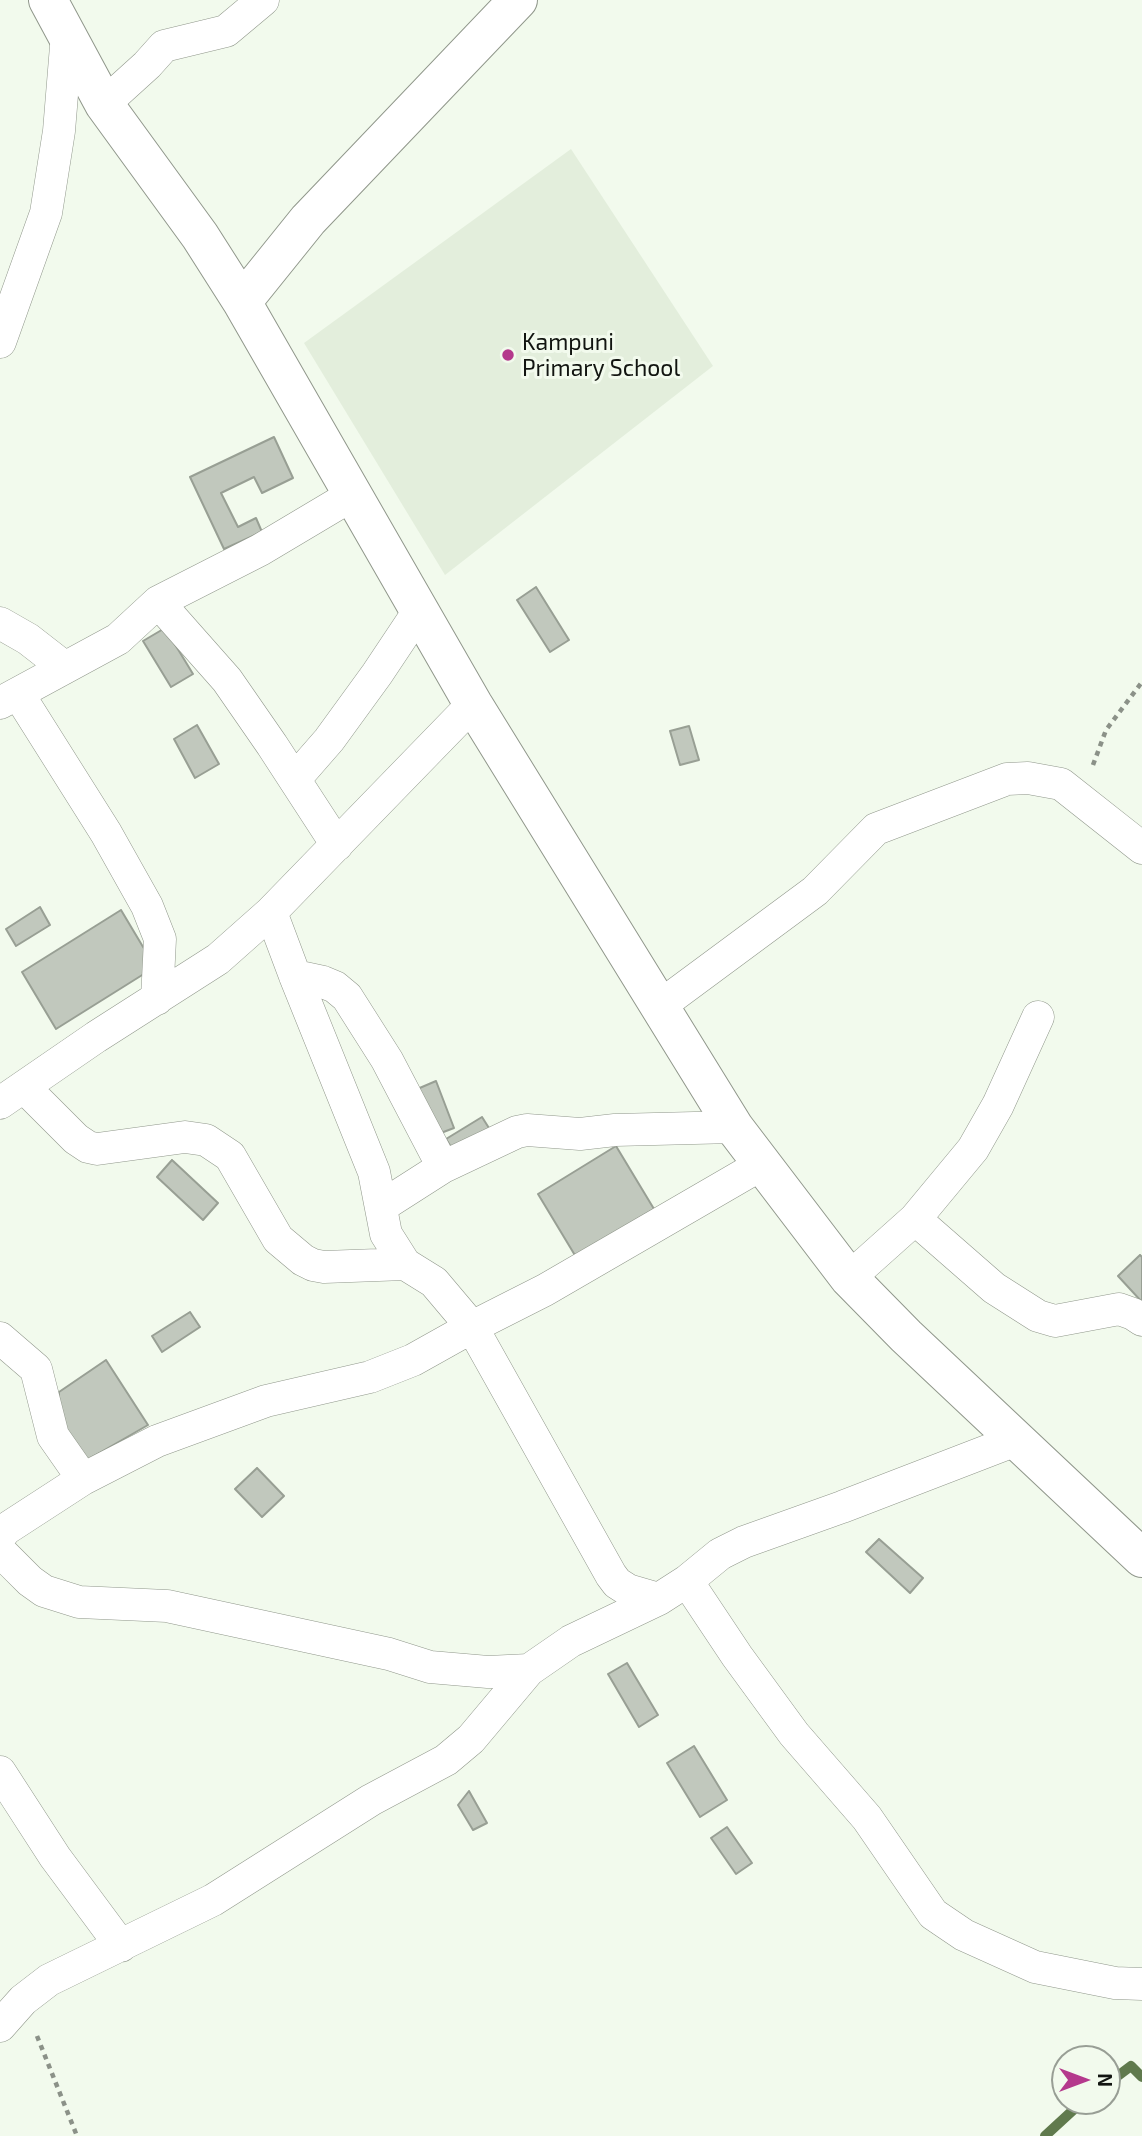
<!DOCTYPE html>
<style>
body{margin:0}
#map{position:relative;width:1142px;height:2136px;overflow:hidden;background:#f2faed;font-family:"Exo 2",sans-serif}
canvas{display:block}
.north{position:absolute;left:1051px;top:2045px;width:70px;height:70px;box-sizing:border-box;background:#f2faed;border:2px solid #989e95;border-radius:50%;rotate:90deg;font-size:19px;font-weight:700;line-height:28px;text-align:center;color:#121511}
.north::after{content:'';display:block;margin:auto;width:24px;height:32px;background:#b4398c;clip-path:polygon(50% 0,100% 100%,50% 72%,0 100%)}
</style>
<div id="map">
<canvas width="1142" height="2136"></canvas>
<div class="north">N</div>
</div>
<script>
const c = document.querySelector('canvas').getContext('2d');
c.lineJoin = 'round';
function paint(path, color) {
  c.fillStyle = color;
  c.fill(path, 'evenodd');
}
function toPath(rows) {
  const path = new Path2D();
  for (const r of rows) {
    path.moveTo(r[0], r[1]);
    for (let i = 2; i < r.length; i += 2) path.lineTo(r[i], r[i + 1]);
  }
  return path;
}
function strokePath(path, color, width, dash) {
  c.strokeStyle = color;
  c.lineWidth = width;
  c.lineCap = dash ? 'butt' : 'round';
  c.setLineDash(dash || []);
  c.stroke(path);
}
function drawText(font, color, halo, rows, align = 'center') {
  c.font = font + ' "Exo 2",sans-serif';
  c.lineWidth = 6;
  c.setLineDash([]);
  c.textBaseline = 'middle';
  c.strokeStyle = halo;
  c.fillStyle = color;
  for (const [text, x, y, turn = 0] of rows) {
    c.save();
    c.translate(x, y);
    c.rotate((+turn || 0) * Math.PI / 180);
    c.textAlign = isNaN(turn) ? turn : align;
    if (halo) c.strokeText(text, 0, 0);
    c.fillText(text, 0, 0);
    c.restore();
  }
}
paint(toPath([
 [571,149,713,366,445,575,304,343]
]), '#e3eedc');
strokePath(toPath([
 [1107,2084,1131,2066,1142,2077],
 [1045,2136,1083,2101]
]), '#607a4d', 10);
const building = toPath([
 [274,437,293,478,262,493,254,477,221,493,238,527,256,518,262,532,224,549,190,477,274,437],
 [536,587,569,640,550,652,517,600,536,587],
 [165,628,193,674,171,687,143,641,165,628],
 [197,725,219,764,195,778,174,739,197,725],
 [689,726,699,760,680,765,670,731,689,726],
 [40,907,50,925,16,946,6,929,40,907],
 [121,910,155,967,56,1029,22,972,121,910],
 [436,1081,454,1128,433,1136,415,1090,436,1081],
 [482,1117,494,1136,458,1158,446,1139,482,1117],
 [616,1146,654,1209,576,1257,538,1194,616,1146],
 [172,1160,218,1203,203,1220,157,1177,172,1160],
 [1140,1255,1142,1257,1142,1302,1118,1276,1140,1255],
 [190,1312,200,1327,162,1352,152,1336,190,1312],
 [106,1360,148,1425,82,1463,58,1419,59,1392,106,1360],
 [257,1468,284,1496,262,1517,235,1489,257,1468],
 [879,1539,923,1578,910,1593,866,1552,879,1539],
 [627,1663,658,1715,639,1727,608,1674,627,1663],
 [694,1746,727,1800,700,1817,667,1763,694,1746],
 [469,1791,487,1823,473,1830,458,1805,469,1791],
 [727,1827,752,1863,736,1874,711,1838,727,1827]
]);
paint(building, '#c1c8bd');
strokePath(building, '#989f94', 2);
const minor = toPath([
 [104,104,147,65,164,46,226,31,263,0],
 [0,342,46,213,59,131,67,34],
 [158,602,227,680,272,745,337,845],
 [0,623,28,639,64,667],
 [19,695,106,833,147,906,160,939,157,999],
 [0,703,118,639,158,602,260,550,354,494],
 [295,779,329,740,377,674,419,611],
 [271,912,295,976,374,1172,386,1234,405,1264,434,1282,472,1327,611,1575,617,1583,628,1590,659,1599],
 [295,976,323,982,335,987,347,997,387,1060,443,1167],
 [661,1005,815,891,876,829,1007,779,1028,778,1061,784,1142,848],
 [25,1088,76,1139,88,1147,97,1149,185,1137,206,1140,230,1156,278,1239,303,1260,313,1265,324,1267,405,1264],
 [0,1103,96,1037,218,959,271,912,473,704],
 [382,1206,443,1167,517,1132,527,1130,580,1134,615,1130,734,1127],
 [915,1219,994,1288,1038,1316,1055,1321,1119,1309,1133,1314,1142,1320],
 [849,1278,915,1219,973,1149,998,1105,1038,1017],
 [0,1338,36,1369,53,1436,83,1479],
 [0,1536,6,1529,83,1479,157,1441,266,1401,370,1377,413,1360,472,1327,545,1290,764,1163],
 [0,1551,30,1581,44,1591,79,1602,167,1606,389,1654,430,1667,488,1672,529,1670],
 [687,1581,737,1656,794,1734,867,1818,933,1914,964,1935,1035,1967,1115,1983,1142,1984],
 [0,1772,55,1857,121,1946],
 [0,2026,23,2000,49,1980,213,1900,371,1800,446,1760,471,1739,529,1670,571,1641,659,1599,687,1581,720,1554,744,1542,842,1507,1016,1440]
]);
const tertiary = toPath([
 [48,0,104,104,200,236,242,302,473,704,734,1127,849,1278,906,1336,1142,1558],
 [242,302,308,220,518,0]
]);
strokePath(minor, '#90978b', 33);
strokePath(tertiary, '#90978b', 40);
strokePath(toPath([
 [1093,765,1106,730,1142,682],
 [37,2036,77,2136]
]), '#8b9188', 4.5, [5, 5]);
strokePath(minor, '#fff', 32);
strokePath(tertiary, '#fff', 38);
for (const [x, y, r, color] of [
 [508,355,7,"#b4398c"]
]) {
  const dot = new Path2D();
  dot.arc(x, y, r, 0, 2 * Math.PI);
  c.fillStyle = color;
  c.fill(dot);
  strokePath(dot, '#f2faed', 2.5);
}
drawText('23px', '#121511', '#f2faed', [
 ["Kampuni",522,342],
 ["Primary School",522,368]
], 'left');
</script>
